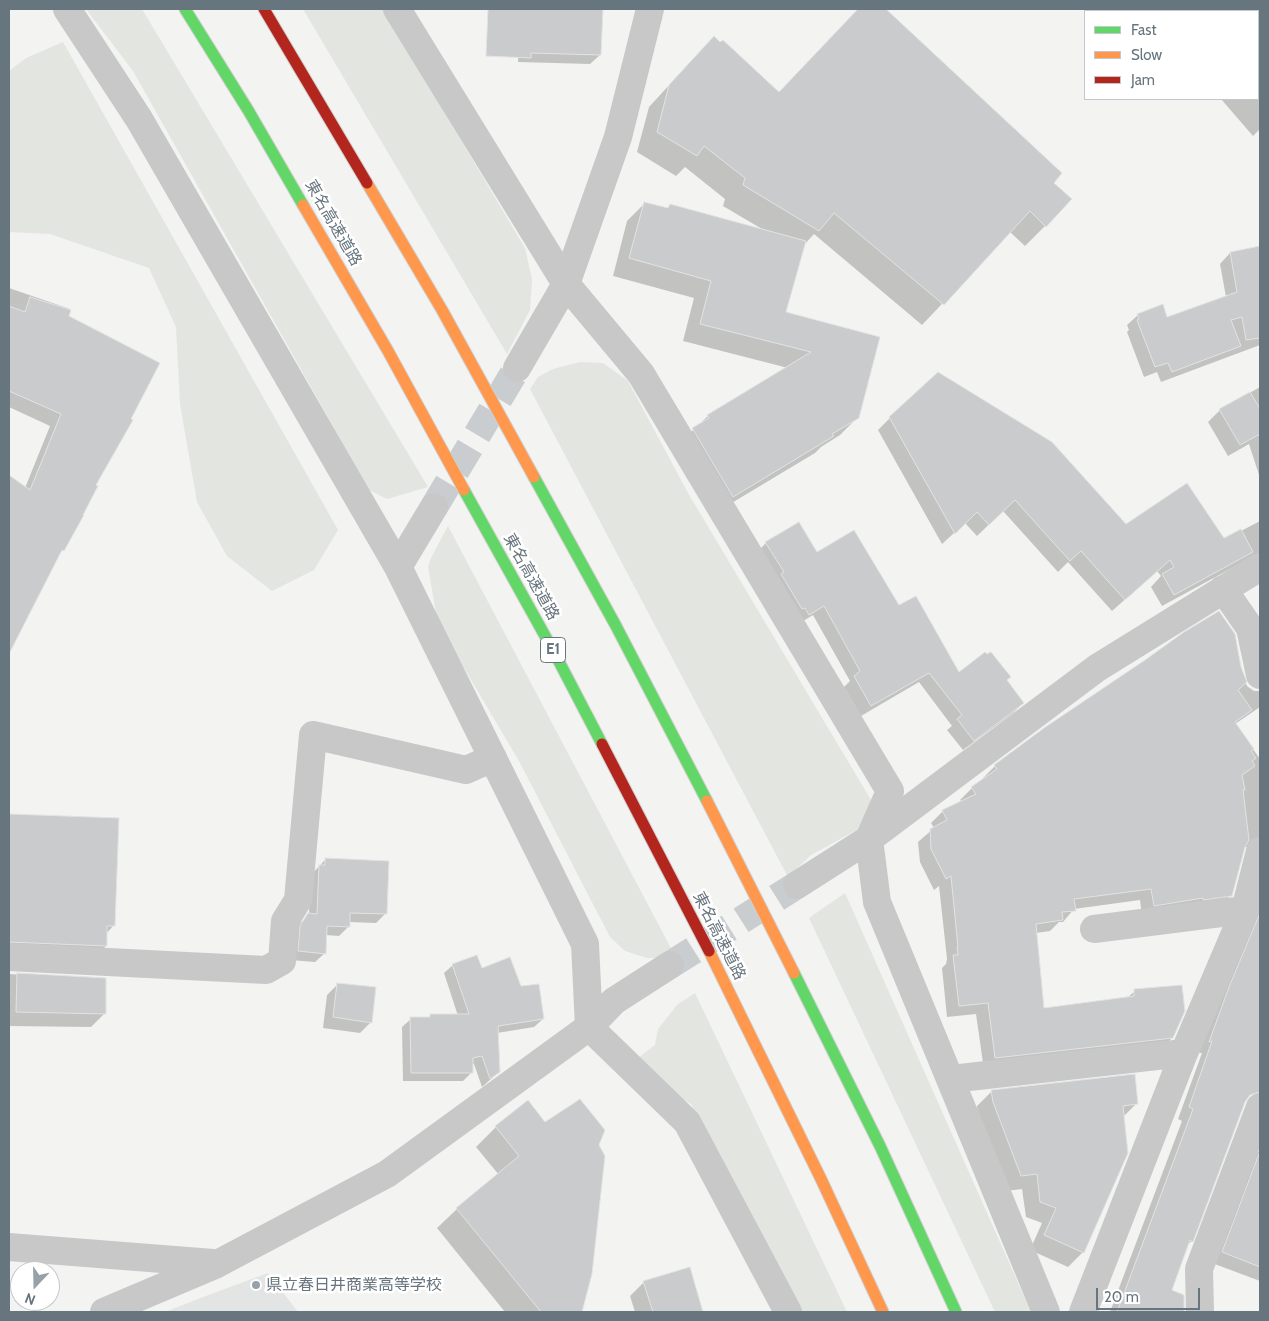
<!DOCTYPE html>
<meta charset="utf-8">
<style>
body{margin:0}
#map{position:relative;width:1269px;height:1321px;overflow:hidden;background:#f3f3f2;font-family:Cabin,sans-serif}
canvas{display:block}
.frame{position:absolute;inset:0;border:10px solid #67757e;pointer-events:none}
.legend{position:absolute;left:1084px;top:10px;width:175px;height:90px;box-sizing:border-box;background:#fff;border:1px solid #c2c8cb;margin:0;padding:6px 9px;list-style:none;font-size:15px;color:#67757e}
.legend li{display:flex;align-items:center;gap:10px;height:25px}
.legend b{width:25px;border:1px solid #c2c8cb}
.north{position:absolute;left:10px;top:1261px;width:50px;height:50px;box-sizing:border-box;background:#fff;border:1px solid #c2c8cb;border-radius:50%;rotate:201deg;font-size:14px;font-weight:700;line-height:20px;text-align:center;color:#67757e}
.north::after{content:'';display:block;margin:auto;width:18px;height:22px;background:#98a1a7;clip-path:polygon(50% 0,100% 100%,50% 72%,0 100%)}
.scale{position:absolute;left:1096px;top:1288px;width:104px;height:22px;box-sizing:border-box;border:2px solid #67757e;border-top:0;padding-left:6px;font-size:15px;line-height:18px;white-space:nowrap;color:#67757e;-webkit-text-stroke:4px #fff;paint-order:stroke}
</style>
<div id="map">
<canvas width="1269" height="1321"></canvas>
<div class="frame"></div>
<ul class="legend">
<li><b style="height:6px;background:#63d668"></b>Fast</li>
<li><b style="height:6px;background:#ff974d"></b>Slow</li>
<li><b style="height:6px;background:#b3261e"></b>Jam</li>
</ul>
<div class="north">N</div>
<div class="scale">20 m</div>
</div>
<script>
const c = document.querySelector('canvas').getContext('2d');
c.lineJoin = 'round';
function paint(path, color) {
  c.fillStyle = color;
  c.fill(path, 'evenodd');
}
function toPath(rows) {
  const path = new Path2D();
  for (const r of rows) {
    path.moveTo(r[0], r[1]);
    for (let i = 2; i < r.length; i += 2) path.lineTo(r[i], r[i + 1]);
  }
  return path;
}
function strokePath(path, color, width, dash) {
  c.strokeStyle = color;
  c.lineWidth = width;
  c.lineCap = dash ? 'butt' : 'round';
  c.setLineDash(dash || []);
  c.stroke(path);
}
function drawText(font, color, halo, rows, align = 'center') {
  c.font = font + ' Cabin,"Noto Sans JP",sans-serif';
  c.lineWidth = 5;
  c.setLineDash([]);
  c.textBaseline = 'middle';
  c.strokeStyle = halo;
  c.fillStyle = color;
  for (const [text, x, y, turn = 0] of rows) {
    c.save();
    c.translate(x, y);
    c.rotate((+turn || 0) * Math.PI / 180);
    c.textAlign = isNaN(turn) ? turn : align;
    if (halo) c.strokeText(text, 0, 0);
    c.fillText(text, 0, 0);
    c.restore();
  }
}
paint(toPath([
 [268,1273,298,1312,165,1312,203,1297]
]), '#e3e4e4');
paint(toPath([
 [86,9,142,9,428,487,387,499,369,490,133,71],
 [303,9,383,9,525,248,532,279,530,310,507,354],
 [63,42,338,530,314,570,272,591,227,556,197,502,180,404,176,327,149,268,50,234,9,232,9,71,26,58],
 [580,362,603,363,628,381,688,493,871,800,866,825,811,855,788,877,530,389,538,377,553,369],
 [448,526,674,954,670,958,647,958,625,951,610,937,519,761,438,624,428,567,432,556],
 [845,893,1031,1312,995,1312,809,918],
 [695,993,847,1312,800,1312,691,1104,665,1089,638,1058,655,1045,658,1029,677,1005]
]), '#e3e5e0');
paint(toPath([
 [525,9,601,9,600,55,590,64,518,62,521,13],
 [858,9,885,9,1061,173,1052,183,1045,226,1025,246,1010,232,922,325,814,234,804,245,785,313,857,418,840,435,821,447,815,453,715,513,675,447,708,416,788,368,683,341,694,298,613,276,627,221,645,203,667,209,670,206,762,229,723,206,725,199,685,167,676,176,637,152,649,107,694,58,779,93],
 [1136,9,1157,9,1150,11,1137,11],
 [1260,62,1260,129,1253,136,1221,99,1258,99,1258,64],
 [1260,247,1260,345,1161,382,1157,372,1144,377,1127,332,1129,330,1127,325,1138,315,1167,319,1226,297,1220,264,1230,253],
 [9,288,70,309,68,316,94,485,63,550,58,555,12,634,9,632,9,476,25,488,50,426,9,407],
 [1260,387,1260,478,1249,444,1228,456,1208,422,1220,410],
 [890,418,1126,526,1224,540,1260,521,1260,558,1258,554,1162,606,1151,587,1161,576,1157,571,1112,611,1068,562,1058,572,1003,511,977,536,965,523,942,544,878,430],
 [766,543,817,554,898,607,958,673,1005,681,1023,703,1013,713,963,750,947,730,952,726,919,682,861,716,844,687,850,681,813,615,798,624,756,553],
 [1234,635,1244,679,1247,686,1254,691,1260,691,1260,707,1235,724,1260,759,1260,854,1251,847,1243,847,1231,895,1219,907,1142,917,1140,900,1074,909,1063,922,1059,922,1050,931,1036,933,1043,1009,1127,998,1135,991,1172,1038,1160,1050,984,1070,976,1014,947,1017,942,968,946,964,947,959,939,886,934,890,920,862,918,842,934,828,931,823,943,811,962,802,960,800,972,788,984,780,983,778,995,766],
 [9,814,117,819,114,925,106,934,106,946,92,960,9,955],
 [325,860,385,914,376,923,349,922,349,926,339,936,326,935,325,953,315,962,290,960,291,936,299,924,309,915,310,876],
 [1260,881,1260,1089,1247,1084,1192,1241,1186,1246,1170,1291,1174,1292,1167,1312,1110,1312,1182,1121,1178,1119,1202,1053,1199,1053],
 [453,965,481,970,520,988,543,1019,534,1027,497,1033,499,1072,482,1087,474,1064,472,1064,472,1072,463,1081,403,1081,402,1027,411,1019,428,1018,430,1016,458,1016,444,973],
 [9,974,105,979,105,1013,91,1027,9,1026],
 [338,984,371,1022,360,1033,323,1028,327,995],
 [992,1091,1137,1103,1123,1117,1083,1252,1068,1267,1030,1250,1042,1223,1026,1217,1022,1189,1006,1191,978,1118,977,1106],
 [496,1127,598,1145,591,1273,581,1312,505,1312,437,1228,457,1209,499,1175,476,1147],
 [1260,1150,1260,1281,1212,1263,1251,1159],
 [689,1269,702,1312,635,1312,630,1296,644,1282]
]), '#0003');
const building = toPath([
 [488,9,603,9,601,55,531,53,531,58,486,56,488,9],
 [858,9,886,9,1062,173,1054,183,1072,199,1046,227,1030,211,944,305,834,213,819,231,743,185,745,178,704,146,697,156,657,132,669,85,714,36,720,42,723,40,779,92,858,9],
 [644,202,668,208,670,204,806,241,786,312,880,337,859,418,832,434,834,436,733,497,692,428,709,418,707,415,811,352,700,324,711,281,629,258,644,202],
 [1260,246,1260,338,1246,340,1242,317,1231,320,1241,346,1172,372,1168,363,1155,367,1137,320,1139,319,1137,314,1163,304,1167,317,1237,292,1230,252,1260,246],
 [30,297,71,310,69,316,160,363,131,419,133,420,96,485,98,486,83,515,84,515,64,551,62,550,9,654,9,475,30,490,61,414,9,391,9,306,25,312,30,297],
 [938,372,1052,442,1126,524,1187,483,1224,538,1241,529,1253,552,1174,595,1162,574,1174,567,1170,560,1125,600,1081,551,1070,561,1015,500,989,525,977,512,955,534,889,417,938,372],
 [1250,392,1260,409,1260,434,1240,445,1219,409,1250,392],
 [799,522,817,552,854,530,899,605,916,596,959,672,985,652,987,654,991,652,1011,677,1007,680,1024,703,974,741,957,719,962,715,929,673,871,706,854,676,860,671,824,606,809,615,805,608,802,609,781,574,784,572,765,542,799,522],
 [1219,611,1235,634,1241,667,1247,682,1238,690,1252,710,1235,722,1254,749,1251,751,1256,758,1252,761,1255,766,1242,775,1245,790,1243,790,1249,840,1245,847,1232,896,1203,900,1203,898,1154,906,1151,889,1074,899,1076,911,1062,912,1063,920,1036,924,1044,1008,1134,996,1134,989,1182,985,1185,1011,1173,1038,995,1058,988,1003,959,1006,953,955,958,955,957,947,958,947,951,876,946,879,931,849,930,829,947,820,942,810,976,794,971,787,997,769,994,765,1044,728,1145,660,1184,632,1219,611],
 [9,814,119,818,115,926,107,926,107,946,9,942,9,814],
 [325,858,389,861,387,914,350,913,350,927,327,926,326,954,298,951,300,926,308,913,317,914,319,865,325,865,325,858],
 [1260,913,1260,1092,1250,1095,1245,1102,1193,1242,1190,1240,1172,1290,1184,1295,1184,1312,1117,1312,1193,1109,1189,1107,1212,1041,1209,1042,1229,987,1260,913],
 [477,955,482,968,510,957,521,986,539,984,544,1019,498,1026,500,1072,490,1079,482,1056,473,1058,473,1073,411,1073,410,1017,430,1017,430,1014,469,1014,452,964,477,955],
 [17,973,106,978,106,1014,16,1012,17,973],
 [337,983,376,987,372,1023,333,1017,337,983],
 [1135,1074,1138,1104,1123,1106,1128,1153,1084,1253,1044,1235,1056,1208,1040,1202,1037,1174,1021,1176,993,1102,991,1090,1135,1074],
 [580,1099,605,1130,599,1145,605,1156,592,1274,582,1312,541,1312,456,1208,519,1156,495,1126,528,1100,545,1122,580,1099],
 [1260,1151,1260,1267,1222,1252,1260,1151],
 [690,1267,703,1312,653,1312,643,1281,690,1267]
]);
paint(building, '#cacbcc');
strokePath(building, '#e2e2e2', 1);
strokePath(toPath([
 [434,507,517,368],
 [670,965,797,885]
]), '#c9cdcf', 28, [28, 14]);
const fast = toPath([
 [185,9,248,110,303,205],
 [534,477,616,626,707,801],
 [464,490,554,652,602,744],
 [794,973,880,1146,956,1312]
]);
const slow = toPath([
 [367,183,442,310,534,477],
 [303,205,388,351,464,490],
 [707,801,794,973],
 [709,951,821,1179,883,1312]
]);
const jam = toPath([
 [264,9,367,183],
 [602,744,709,951]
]);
strokePath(fast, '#d0d0d0', 13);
strokePath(slow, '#d0d0d0', 13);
strokePath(jam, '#d0d0d0', 13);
strokePath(toPath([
 [67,9,139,119,398,567,585,944,589,1027,687,1122,788,1312],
 [397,9,566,284,641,374,890,791,869,839,877,902,1046,1312],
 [517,368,566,284,618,137,650,9],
 [398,567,434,507],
 [1223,589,1250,628,1260,675],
 [797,885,869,839,1097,668,1260,567],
 [1094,929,1245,910],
 [9,957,266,970,282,961,285,921,298,900,313,735,466,770,493,758],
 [951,1079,1184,1053],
 [9,1247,213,1263],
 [104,1312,217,1264,387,1174,589,1027,614,1001,670,965],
 [1083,1312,1184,1053,1245,910,1260,851],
 [1200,1312,1199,1269,1260,1107]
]), '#c8c8c9', 28);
strokePath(fast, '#63d668', 11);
strokePath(slow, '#ff974d', 11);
strokePath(jam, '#b3261e', 11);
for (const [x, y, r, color] of [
 [256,1285,5,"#98a1a7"]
]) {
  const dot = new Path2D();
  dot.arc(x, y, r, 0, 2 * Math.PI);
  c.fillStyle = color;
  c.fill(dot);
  strokePath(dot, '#fff', 2);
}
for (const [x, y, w] of [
 [553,650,25]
]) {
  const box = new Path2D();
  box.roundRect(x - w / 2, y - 12.5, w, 25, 4);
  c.fillStyle = '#fff';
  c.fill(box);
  strokePath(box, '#67757e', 1);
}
drawText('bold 15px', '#67757e', null, [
 ["E1",553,650]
]);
drawText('16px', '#67757e', '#fff', [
 ["東名高速道路",333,223,60],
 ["東名高速道路",531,577,61],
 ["東名高速道路",719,936,63]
]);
drawText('16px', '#67757e', '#fff', [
 ["県立春日井商業高等学校",266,1285]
], 'left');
</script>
